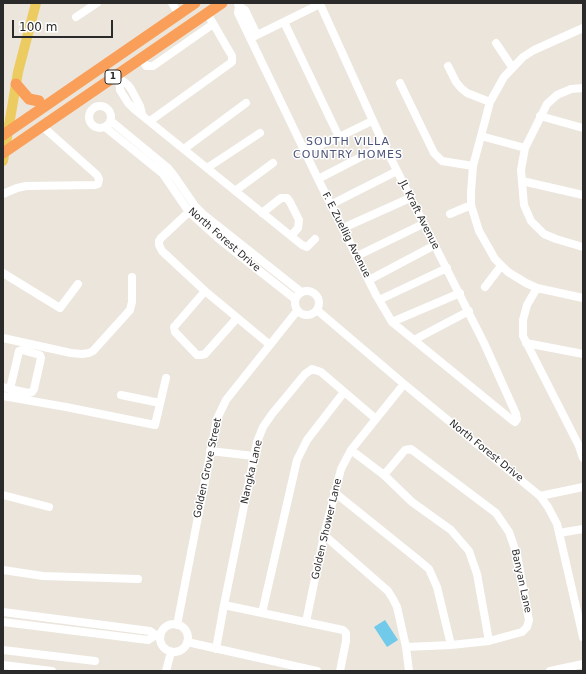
<!DOCTYPE html>
<style>
body{margin:0}
#map{position:relative;width:586px;height:674px;overflow:hidden;background:#ebe5dc;font-family:"DejaVu Sans",sans-serif}
canvas{display:block}
.frame{position:absolute;inset:0;border:4px solid #2a2a2a;pointer-events:none}
.scale{position:absolute;left:12px;top:20px;width:101px;height:18px;box-sizing:border-box;border:2px solid #2a2a2a;border-top:0;padding-left:5px;font-size:12px;line-height:14px;white-space:nowrap;color:#2a2a2a;-webkit-text-stroke:3px #fff;paint-order:stroke}
</style>
<div id="map">
<canvas width="586" height="674"></canvas>
<div class="frame"></div>
<div class="scale">100 m</div>
</div>
<script>
const c = document.querySelector('canvas').getContext('2d');
c.lineJoin = 'round';
function paint(path, color) {
  c.fillStyle = color;
  c.fill(path, 'evenodd');
}
function toPath(rows) {
  const path = new Path2D();
  for (const r of rows) {
    if (r.length === 3) {
      path.moveTo(r[0] + r[2], r[1]);
      path.arc(r[0], r[1], r[2], 0, 2 * Math.PI);
      continue;
    }
    path.moveTo(r[0], r[1]);
    for (let i = 2; i < r.length; i += 2) path.lineTo(r[i], r[i + 1]);
  }
  return path;
}
function strokePath(path, color, width, dash) {
  c.strokeStyle = color;
  c.lineWidth = width;
  c.lineCap = dash ? 'butt' : 'round';
  c.setLineDash(dash || []);
  c.stroke(path);
}
function drawText(font, color, halo, rows, align = 'center') {
  c.font = font + ' "DejaVu Sans",sans-serif';
  c.lineWidth = 3;
  c.setLineDash([]);
  c.textBaseline = 'middle';
  c.strokeStyle = halo;
  c.fillStyle = color;
  for (const [text, x, y, turn = 0] of rows) {
    c.save();
    c.translate(x, y);
    c.rotate((+turn || 0) * Math.PI / 180);
    c.textAlign = isNaN(turn) ? turn : align;
    if (halo) c.strokeText(text, 0, 0);
    c.fillText(text, 0, 0);
    c.restore();
  }
}
paint(toPath([
 [385,620,398,640,387,647,374,627]
]), '#72caeb');
strokePath(toPath([
 [172,3,175,8],
 [238,4,239,6,245,10,257,35],
 [239,6,238,13,318,179,376,295,392,322,512,420,515,422,517,419,516,414,484,343,384,145,320,4,251,38],
 [76,17,97,3],
 [284,22,339,137],
 [583,28,534,50,523,57,504,77,490,102,473,166,471,192,471,205,479,231,495,259,508,272,526,283,537,288,583,298],
 [496,43,512,67],
 [141,58,146,66,153,66,213,24],
 [448,66,456,82,461,88,467,93,490,102],
 [118,77,128,85,131,89,140,106,142,114],
 [119,80,120,90,128,103,134,109,302,245,307,247,315,239],
 [400,83,434,153,442,161,473,166],
 [583,88,571,89,557,95,547,104,525,148,521,170,524,205,531,221,544,234,556,239,583,247],
 [100,117,11],
 [540,116,583,128],
 [111,121,168,168,175,177,195,206,204,215,301,292],
 [150,121,232,62,232,56,207,13],
 [105,127,163,174,189,212,219,239,295,299],
 [481,136,525,148],
 [184,149,246,103],
 [305,151,339,137,372,121],
 [207,168,260,133],
 [318,179,384,145],
 [522,181,583,195],
 [235,191,273,163],
 [3,194,17,188,26,186,95,185,98,184,99,179,97,175,42,126],
 [330,205,397,171],
 [192,209,161,238,159,241,159,245,162,251,205,291,270,345],
 [262,213,281,198,287,198,290,202,299,220,298,228,291,236],
 [450,214,471,205],
 [343,228,410,198],
 [357,256,423,224],
 [3,273,60,308,78,284],
 [369,280,435,245],
 [485,287,501,266],
 [537,288,527,305,523,320,523,336,579,446,583,458],
 [307,303,12],
 [205,291,174,327,175,332,197,355,201,355,205,354,237,318],
 [379,300,447,268],
 [317,310,404,384,540,496,548,507,557,524,583,637],
 [392,322,460,293],
 [3,338,71,353,82,354,89,353,93,351,130,310,132,302,132,277],
 [414,340,469,311],
 [526,343,583,354],
 [3,387,10,389,28,393,32,392,34,389,41,358,40,355,22,350,19,351,10,389],
 [121,395,160,403],
 [3,396,66,407,155,425,166,378],
 [351,450,384,475,412,502,451,530,469,551,477,574,489,641],
 [210,451,254,456],
 [384,475,405,450,411,449,496,513,509,532,517,555,529,620,527,627,522,632,489,641,451,645,406,647],
 [334,492,416,558,429,569,437,587,451,645],
 [3,495,49,507],
 [540,496,583,487],
 [559,533,583,529],
 [324,535,388,591,393,599,397,607,406,647,409,671],
 [3,570,43,576,138,579],
 [224,605,343,630,346,633,346,641,340,671],
 [3,612,150,631,156,635,160,636],
 [262,613,297,460,307,440,344,392],
 [3,622,148,640,156,635],
 [306,622,324,535,341,469,351,450,404,384],
 [174,638,14],
 [177,625,217,419,226,400,297,311],
 [187,642,317,671],
 [216,649,224,605,257,442,263,427,272,414,305,374,312,369,321,372,376,419],
 [3,650,95,661],
 [3,665,52,671],
 [166,671,171,652],
 [550,671,583,664]
]), '#fff', 8);
strokePath(toPath([
 [3,161,18,72,36,3]
]), '#eccc60', 10);
strokePath(toPath([
 [16,84,29,99,39,101],
 [3,135,195,3],
 [3,153,222,3]
]), '#f99f59', 11);
for (const [x, y, w] of [
 [113,77,16]
]) {
  const box = new Path2D();
  box.roundRect(x - w / 2, y - 7, w, 14, 3);
  c.fillStyle = '#fff';
  c.fill(box);
  strokePath(box, '#2a2a2a', 1);
}
drawText('bold 9px', '#2a2a2a', null, [
 ["1",113,77]
]);
drawText('10px', '#2a2a2a', '#fff', [
 ["JL Kraft Avenue",419,215,63],
 ["F. E Zuellig Avenue",346,235,63],
 ["North Forest Drive",224,240,41],
 ["North Forest Drive",486,451,39],
 ["Golden Grove Street",208,468,-78],
 ["Nangka Lane",252,472,-77],
 ["Golden Shower Lane",327,529,-77],
 ["Banyan Lane",521,581,78]
]);
c.letterSpacing = '1px';
drawText('11px', '#4b5379', '#fff', [
 ["SOUTH VILLA",348,142],
 ["COUNTRY HOMES",348,155]
]);
c.letterSpacing = '0px';
</script>
